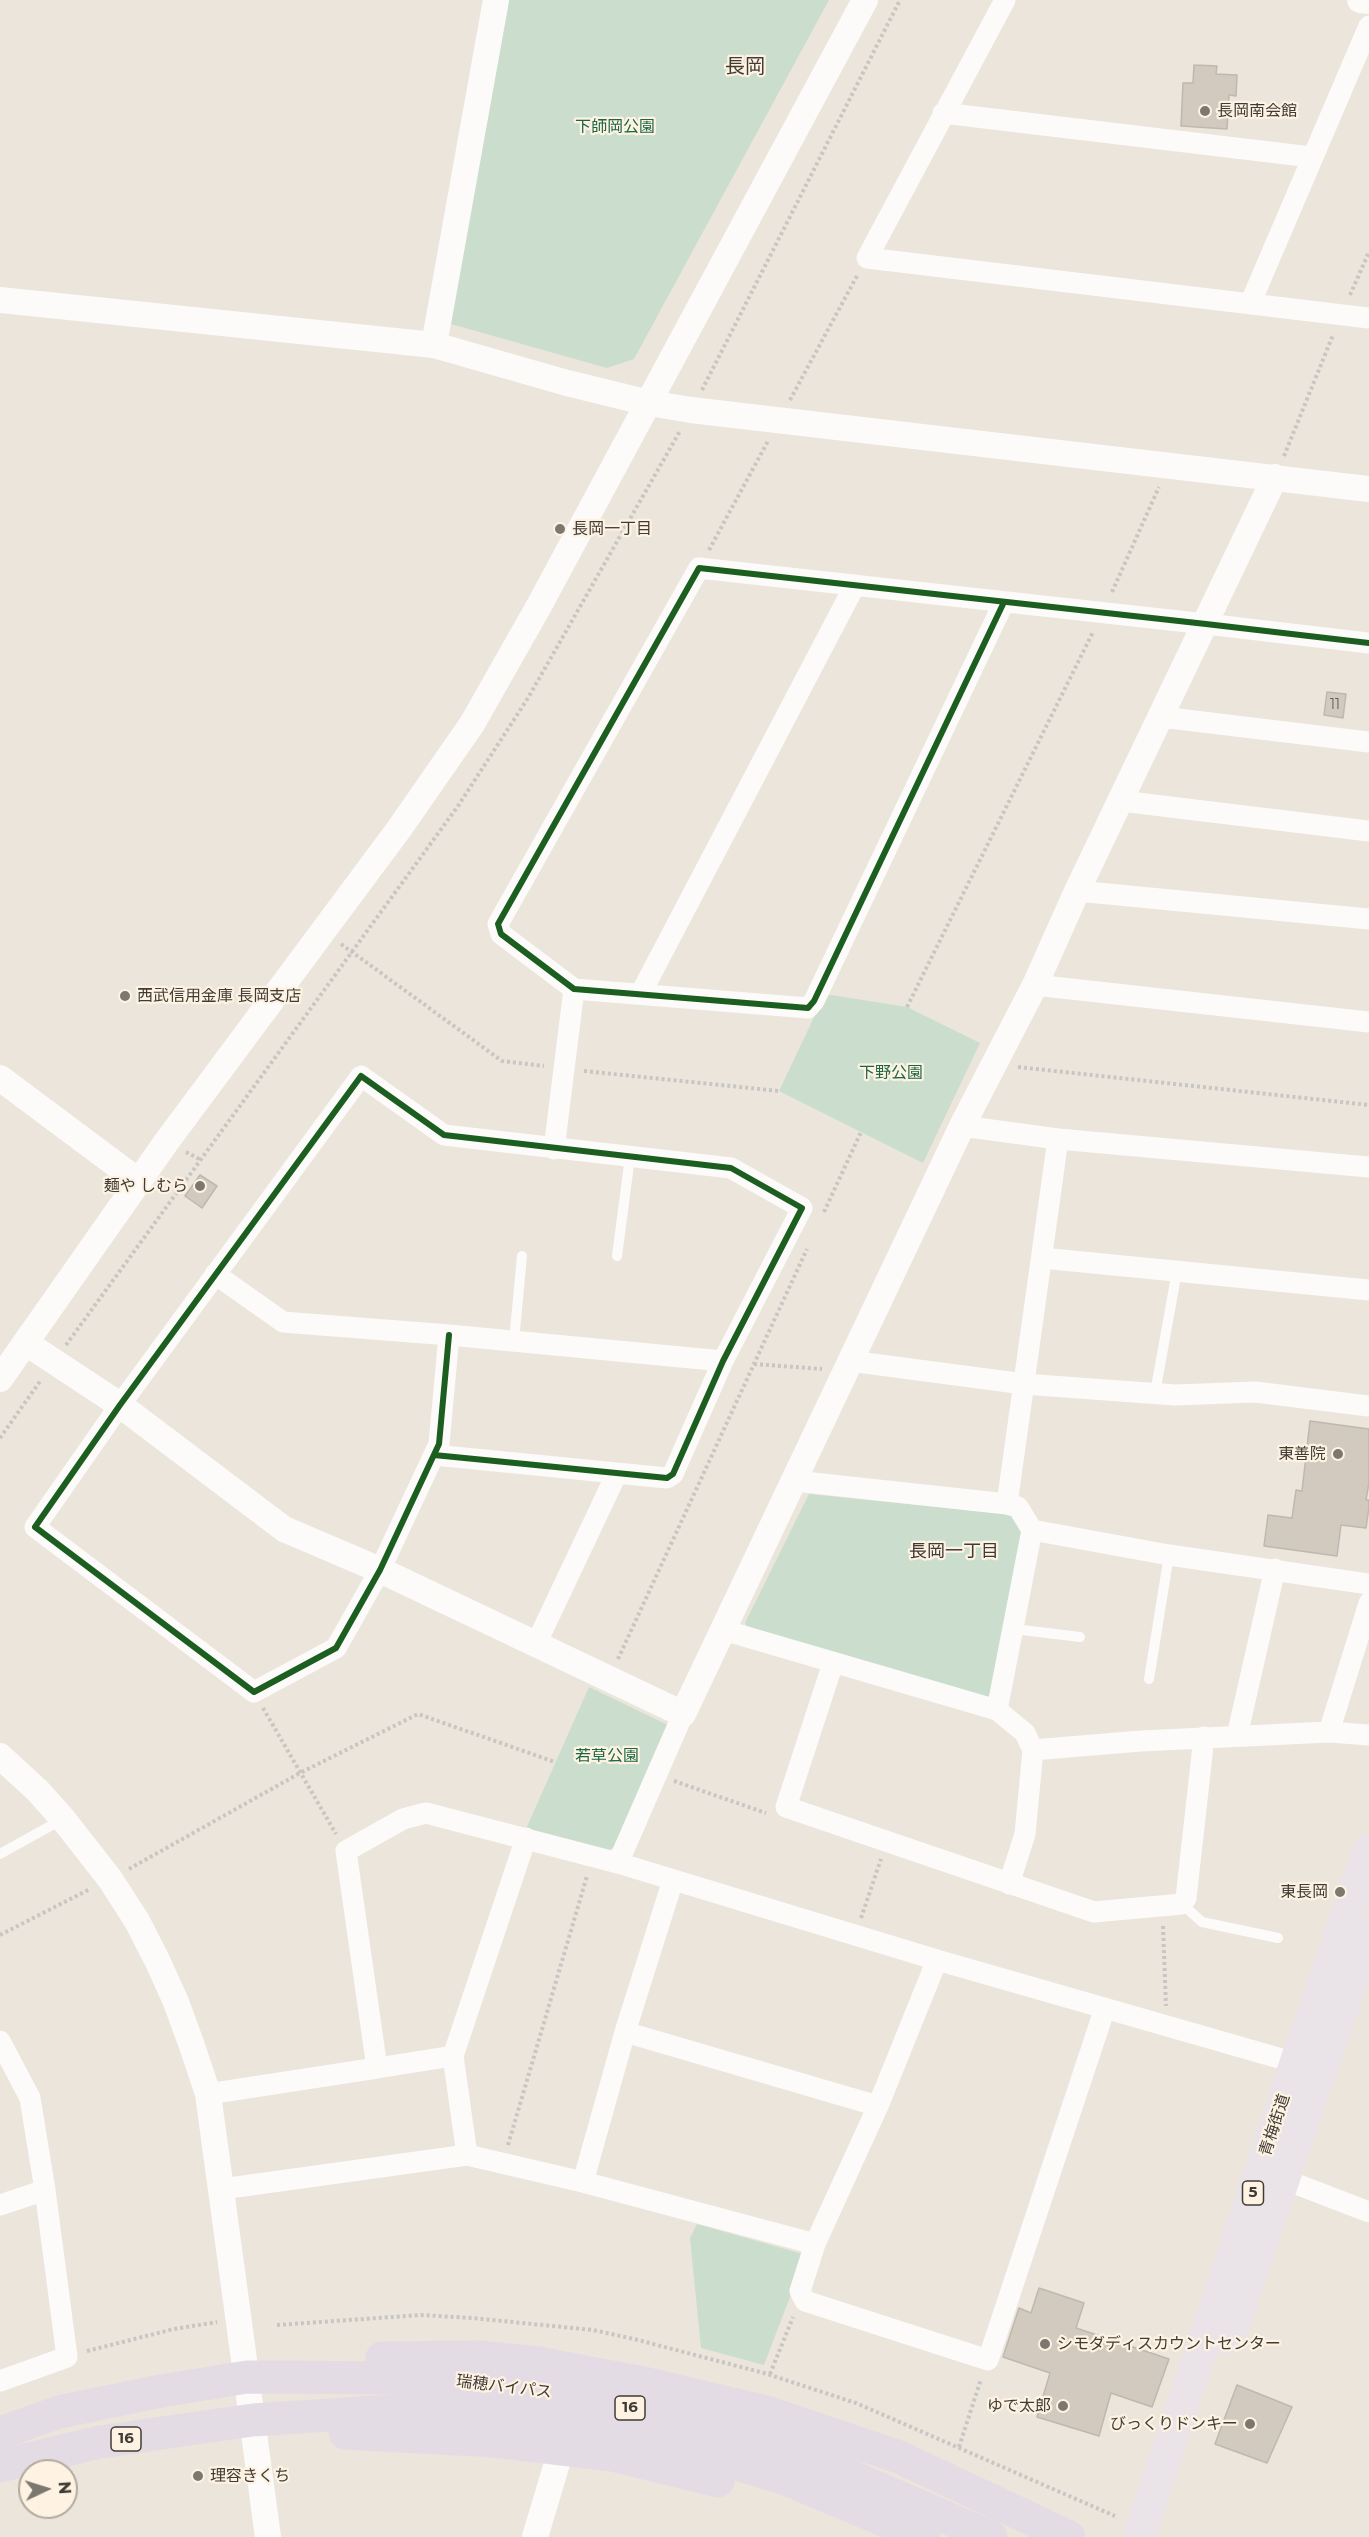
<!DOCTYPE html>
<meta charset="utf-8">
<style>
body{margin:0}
#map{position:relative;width:1369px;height:2537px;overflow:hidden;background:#ebe5db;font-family:Montserrat,sans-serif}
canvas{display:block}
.north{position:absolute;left:18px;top:2459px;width:60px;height:60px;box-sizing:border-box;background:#fef3e3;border:2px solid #b2aa9d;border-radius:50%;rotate:86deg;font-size:16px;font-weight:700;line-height:24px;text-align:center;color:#403c35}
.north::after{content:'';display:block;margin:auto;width:21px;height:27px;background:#7c776f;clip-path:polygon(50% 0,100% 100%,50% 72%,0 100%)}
</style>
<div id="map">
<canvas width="1369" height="2537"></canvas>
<div class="north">N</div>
</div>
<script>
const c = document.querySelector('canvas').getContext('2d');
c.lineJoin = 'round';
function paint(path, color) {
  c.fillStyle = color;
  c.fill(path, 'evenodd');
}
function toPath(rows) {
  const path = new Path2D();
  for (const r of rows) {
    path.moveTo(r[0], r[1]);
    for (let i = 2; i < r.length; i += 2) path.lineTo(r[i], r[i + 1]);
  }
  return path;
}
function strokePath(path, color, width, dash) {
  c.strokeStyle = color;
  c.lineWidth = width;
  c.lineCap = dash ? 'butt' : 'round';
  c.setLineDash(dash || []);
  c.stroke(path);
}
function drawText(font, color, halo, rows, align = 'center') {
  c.font = font + ' Montserrat,"Noto Sans JP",sans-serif';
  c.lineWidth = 4.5;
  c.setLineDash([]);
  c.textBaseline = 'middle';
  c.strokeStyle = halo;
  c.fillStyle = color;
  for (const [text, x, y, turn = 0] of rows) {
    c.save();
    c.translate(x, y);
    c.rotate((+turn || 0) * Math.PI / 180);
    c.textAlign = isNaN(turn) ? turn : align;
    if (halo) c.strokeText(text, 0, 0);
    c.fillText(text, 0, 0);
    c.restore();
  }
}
paint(toPath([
 [509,0,829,0,634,359,607,368,451,324],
 [825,994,907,1007,980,1043,923,1163,779,1091],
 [809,1494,1016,1515,1024,1524,993,1696,985,1701,750,1632,745,1623],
 [589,1687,670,1726,615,1846,606,1853,526,1829],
 [697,2224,806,2255,764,2365,701,2348,690,2238]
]), '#cbdecd');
const building = toPath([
 [1194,65,1217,66,1216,74,1237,75,1236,96,1229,95,1227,129,1181,126,1183,83,1193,83,1194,65],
 [1327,692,1346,694,1343,718,1324,715,1327,692],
 [200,1175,217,1186,202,1208,185,1196,200,1175],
 [1310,1421,1369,1429,1369,1483,1366,1500,1369,1500,1369,1507,1366,1528,1341,1525,1337,1556,1264,1546,1268,1515,1292,1518,1296,1490,1302,1491,1310,1421],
 [1039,2288,1084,2303,1076,2328,1169,2359,1152,2407,1111,2393,1099,2436,1037,2417,1050,2373,1003,2357,1019,2308,1031,2313,1039,2288],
 [1237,2385,1292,2407,1267,2463,1215,2444,1237,2385]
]);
paint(building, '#d2cabe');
strokePath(building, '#beb8b1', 1.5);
strokePath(toPath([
 [1350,295,1369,252],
 [702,390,900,0],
 [790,400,858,274],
 [1284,456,1333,335],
 [709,550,768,441],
 [1112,592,1159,487],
 [341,944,502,1061,544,1066],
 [907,1007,1093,632],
 [1018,1067,1369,1105],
 [584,1071,779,1091],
 [186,1152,201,1160],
 [824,1212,861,1132],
 [66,1345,458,806,528,698,680,431],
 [754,1364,822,1369],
 [0,1438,41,1380],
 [618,1659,807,1249],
 [263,1708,336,1834],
 [674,1781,766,1813],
 [129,1869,300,1773,418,1714,555,1762],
 [861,1918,881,1859],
 [1163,1926,1166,2006],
 [0,1935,90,1889],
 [508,2145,587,1876],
 [277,2325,421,2315,472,2318,593,2330,634,2339,764,2373,856,2403,1115,2516],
 [87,2351,174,2329,217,2322],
 [770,2374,793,2317],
 [959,2447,981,2379]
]), '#c8c6c3', 4, [3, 3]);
strokePath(toPath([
 [617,1256,630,1157],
 [514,1341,522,1256],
 [1155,1393,1177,1271],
 [1014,1629,1080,1637],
 [1149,1679,1169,1555],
 [0,1854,63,1819],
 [1182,1904,1202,1922,1278,1938]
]), '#fcfbfa', 10);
strokePath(toPath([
 [1005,0,867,258,1369,318],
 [943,113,1311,157],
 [1250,304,1369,26],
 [1004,602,814,1001,808,1008,574,989,501,934,498,924,699,568,1206,624,1369,643],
 [1161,717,1369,742],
 [1121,801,1369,831],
 [1077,891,1369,919],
 [1035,985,1369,1022],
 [641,993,855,585],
 [962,1126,1058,1139,1369,1167],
 [554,1149,574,989],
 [1042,1258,1369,1290],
 [215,1274,283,1322,449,1335,723,1361],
 [850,1361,1024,1384,1175,1395,1255,1392,1369,1406],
 [434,1455,667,1478,673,1474,723,1361,802,1208,731,1168,444,1135,361,1076,120,1405,35,1527,254,1692,336,1648,380,1570,439,1444,449,1335],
 [795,1481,1007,1504],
 [1032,1530,1169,1555,1369,1584],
 [723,1630,997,1710,1025,1733,1033,1750,1025,1834,1009,1884],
 [536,1644,616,1475],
 [833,1663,786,1807,1094,1912,1182,1904,1186,1898,1204,1737],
 [997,1710,1032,1530,1018,1507,1007,1504,1058,1139],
 [1329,1732,1369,1603],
 [1237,1736,1275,1569],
 [1033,1750,1141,1741,1329,1732,1369,1735],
 [618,1863,683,1714],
 [937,1960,878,2106,815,2244,800,2291,805,2301,988,2360,1105,2008],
 [625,2032,878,2106],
 [0,2041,30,2098,45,2190,67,2357,0,2381],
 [453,2056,467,2155],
 [377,2068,453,2056,526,1838],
 [208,2094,377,2068,346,1851,403,1819,426,1813,618,1863,937,1960,1296,2063],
 [1283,2179,1369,2212],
 [583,2182,625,2032,673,1880],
 [222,2189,467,2155,583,2182,815,2244],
 [0,2205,45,2190]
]), '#fcfbfa', 21);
strokePath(toPath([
 [1360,0,1369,1],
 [0,300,434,345,567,383,649,403,691,410,1369,489],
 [434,345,496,0],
 [0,1078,138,1181],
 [26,1343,120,1405,284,1529,380,1570,683,1714,962,1126,1035,985,1077,891,1275,477],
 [0,1379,167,1141,399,829,472,724,540,604,865,0],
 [0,1756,37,1790,63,1819,110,1879,137,1921,157,1960,176,2002,192,2046,208,2094,268,2537],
 [535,2537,561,2450]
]), '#fcfbfa', 26);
strokePath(toPath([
 [1228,2339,1369,1931],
 [1139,2537,1296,2063,1369,1850]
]), '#eae4e9', 33);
strokePath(toPath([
 [382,2358,478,2357,538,2363,648,2384,766,2412,899,2457,1069,2537],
 [0,2433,59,2412,161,2391,247,2377,416,2378,489,2384,653,2412,739,2435,820,2463,991,2537],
 [345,2433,495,2441,612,2455,718,2481],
 [0,2466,100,2442,253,2420,407,2410,510,2416,563,2422,664,2442,786,2479,924,2537]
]), '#e4dce4', 33);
strokePath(toPath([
 [1004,602,814,1001,808,1008,574,989,501,934,498,924,699,568,1206,624,1369,643],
 [434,1455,667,1478,673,1474,723,1361,802,1208,731,1168,444,1135,361,1076,120,1405,35,1527,254,1692,336,1648,380,1570,439,1444,449,1335]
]), '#1b5e20', 6);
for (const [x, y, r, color] of [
 [1205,111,6,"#7c776f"],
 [560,529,6,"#7c776f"],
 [125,996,6,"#7c776f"],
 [200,1186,6,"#7c776f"],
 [1338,1454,6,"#7c776f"],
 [1340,1892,6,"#7c776f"],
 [1045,2344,6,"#7c776f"],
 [1063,2406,6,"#7c776f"],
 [1250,2424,6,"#7c776f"],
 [198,2476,6,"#7c776f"]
]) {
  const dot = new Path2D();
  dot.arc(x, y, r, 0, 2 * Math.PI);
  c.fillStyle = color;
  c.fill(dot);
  strokePath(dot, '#fef3e3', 2);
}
drawText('14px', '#646057', null, [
 ["11",1335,705]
]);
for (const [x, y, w] of [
 [1253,2193,21],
 [630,2408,30],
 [126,2439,30]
]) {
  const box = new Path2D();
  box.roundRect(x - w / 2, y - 12, w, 24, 4.5);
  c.fillStyle = '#fef3e3';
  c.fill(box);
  strokePath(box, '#403c35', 1.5);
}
drawText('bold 15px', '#403c35', null, [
 ["5",1253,2193],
 ["16",630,2408],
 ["16",126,2439]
]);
drawText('16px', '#403c35', '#fef3e3', [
 ["長岡南会館",1217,111],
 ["長岡一丁目",572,529],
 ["西武信用金庫 長岡支店",137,996],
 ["麺や しむら",188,1186,"right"],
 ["東善院",1326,1454,"right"],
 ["東長岡",1328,1892,"right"],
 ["シモダディスカウントセンター",1057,2344],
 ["ゆで太郎",1051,2406,"right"],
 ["びっくりドンキー",1238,2424,"right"],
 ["理容きくち",210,2476]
], 'left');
drawText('16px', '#1b6744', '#fef3e3', [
 ["下師岡公園",615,127],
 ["下野公園",891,1073],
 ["若草公園",607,1756]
]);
drawText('16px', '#403c35', '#fef3e3', [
 ["青梅街道",1275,2125,-72],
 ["瑞穂バイパス",504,2387,7]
]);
drawText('18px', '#403c35', '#fef3e3', [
 ["長岡一丁目",954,1552]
]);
drawText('20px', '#403c35', '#fef3e3', [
 ["長岡",745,67]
]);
</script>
